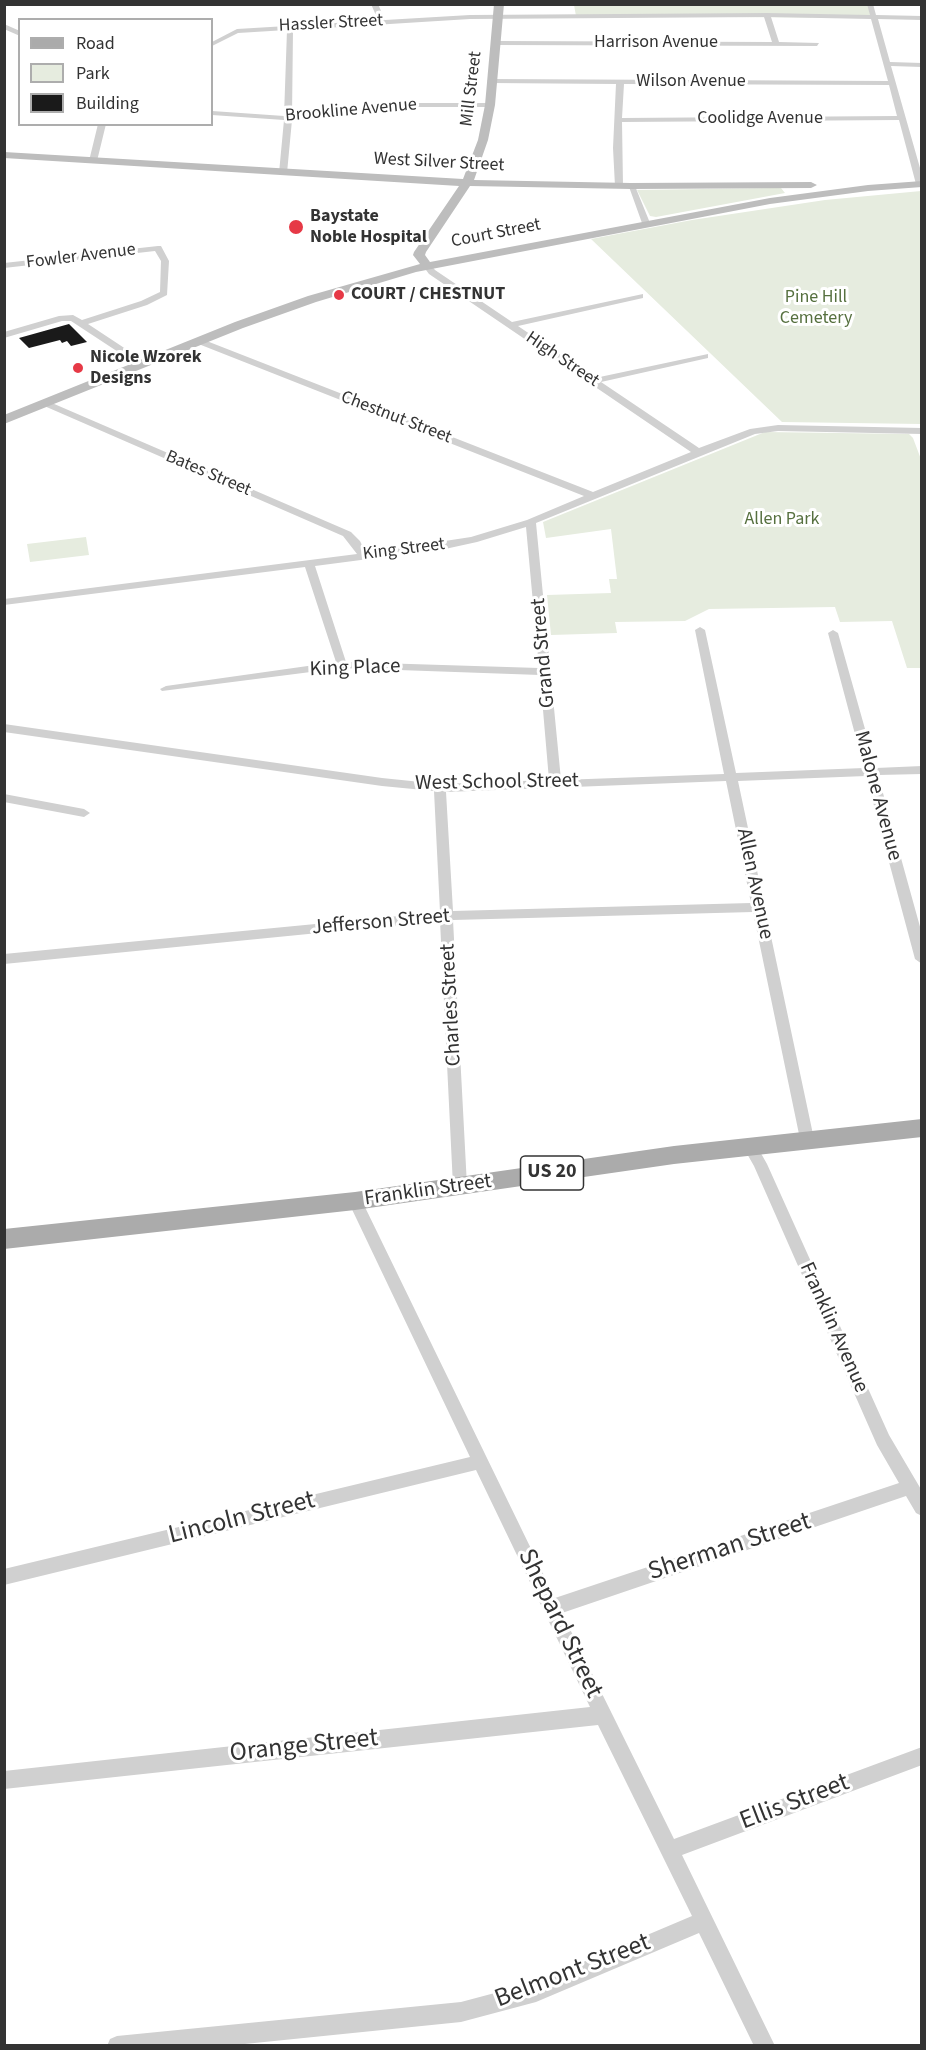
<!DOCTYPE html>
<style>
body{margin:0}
#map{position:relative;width:926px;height:2050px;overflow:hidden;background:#fff;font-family:"Source Sans 3",sans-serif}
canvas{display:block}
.frame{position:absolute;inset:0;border:6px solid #333;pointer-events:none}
.legend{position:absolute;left:18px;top:18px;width:195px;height:108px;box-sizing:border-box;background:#fff;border:2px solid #adadad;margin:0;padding:8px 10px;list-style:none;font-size:18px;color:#333}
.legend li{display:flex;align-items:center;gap:12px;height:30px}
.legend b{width:30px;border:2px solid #adadad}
</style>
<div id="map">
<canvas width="926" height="2050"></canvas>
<div class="frame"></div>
<ul class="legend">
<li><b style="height:8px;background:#ababab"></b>Road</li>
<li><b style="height:16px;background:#e6ecdf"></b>Park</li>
<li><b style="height:16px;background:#1a1a1a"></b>Building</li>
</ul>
</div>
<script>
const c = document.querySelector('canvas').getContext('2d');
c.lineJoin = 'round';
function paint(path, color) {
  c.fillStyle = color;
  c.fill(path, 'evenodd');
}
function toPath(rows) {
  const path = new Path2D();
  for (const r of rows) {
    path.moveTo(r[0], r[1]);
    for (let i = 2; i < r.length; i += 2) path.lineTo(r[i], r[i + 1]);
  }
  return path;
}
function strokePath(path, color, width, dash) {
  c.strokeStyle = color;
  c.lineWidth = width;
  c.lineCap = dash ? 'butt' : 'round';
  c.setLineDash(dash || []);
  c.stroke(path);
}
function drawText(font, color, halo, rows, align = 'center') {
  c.font = font + ' "Source Sans 3",sans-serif';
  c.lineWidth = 6;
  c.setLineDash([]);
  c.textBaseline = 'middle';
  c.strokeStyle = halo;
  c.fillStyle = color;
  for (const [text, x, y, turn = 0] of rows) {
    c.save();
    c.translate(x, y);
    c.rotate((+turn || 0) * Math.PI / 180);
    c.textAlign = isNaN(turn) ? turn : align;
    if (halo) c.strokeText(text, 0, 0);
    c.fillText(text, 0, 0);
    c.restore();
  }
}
paint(toPath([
 [870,4,874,18,576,16,574,5],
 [771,188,781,188,785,193,656,217,650,216,637,190],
 [921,191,921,424,782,422,591,239,692,220,825,200],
 [765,432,909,434,913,438,922,462,921,668,907,668,892,621,840,622,835,607,709,609,685,621,615,622,617,633,551,635,547,595,611,593,609,579,617,579,611,529,546,538,543,522],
 [86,537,89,555,30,562,27,544]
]), '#e6ecdf');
paint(toPath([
 [69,324,87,342,71,346,67,341,62,343,60,340,29,348,19,338]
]), '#1a1a1a');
paint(toPath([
 [371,4,378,4,385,20,470,15,767,13,870,15,867,4,873,4,876,15,922,16,922,20,878,19,890,62,922,63,922,67,891,66,922,175,922,186,916,184,899,120,622,122,623,186,619,188,615,186,613,148,616,84,491,83,487,81,491,79,888,81,871,19,771,17,779,42,819,43,817,46,496,45,493,43,496,41,772,42,764,17,470,19,293,30,292,116,414,103,490,103,494,105,490,107,414,107,292,120,287,173,283,175,279,173,284,120,212,115,212,111,284,116,287,30,238,33,212,46,212,42,237,29,287,26,290,24,293,26,378,20,371,4],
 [624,84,889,85,897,116,622,118,624,84],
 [4,24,20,31,20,36,4,29,4,24],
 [98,124,106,124,97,161,93,163,89,161,98,124],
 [628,184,635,186,650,223,649,225,642,223,628,184],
 [158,246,161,246,169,261,167,295,147,305,88,324,144,361,144,365,138,365,71,321,62,321,4,338,4,332,59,316,73,315,82,320,141,301,160,292,161,261,155,251,4,268,4,263,158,246],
 [424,264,430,264,435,270,512,322,643,294,643,298,518,326,595,378,708,354,708,358,601,382,699,448,750,429,778,425,922,428,922,434,778,431,755,434,536,523,561,780,724,774,695,630,700,627,705,630,736,773,864,768,828,633,833,630,838,633,876,768,922,766,922,774,878,775,922,934,922,964,915,959,866,776,738,781,814,1139,812,1143,807,1145,802,1143,800,1139,753,912,453,920,467,1186,465,1190,460,1192,455,1190,453,1186,440,921,4,964,4,954,440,912,434,791,382,786,4,732,4,724,382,778,440,784,549,780,540,675,342,668,162,691,160,689,166,686,336,662,305,567,4,605,4,599,357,554,343,536,42,405,42,401,45,400,351,532,360,541,366,553,471,537,527,520,584,496,196,343,196,339,199,338,593,492,691,452,429,274,423,266,424,264],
 [526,527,539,668,346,662,315,566,445,549,477,542,526,527],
 [726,781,751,903,453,911,446,792,726,781],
 [4,794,84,809,90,813,84,817,4,802,4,794],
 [749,1139,754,1141,767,1164,889,1435,922,1491,922,1516,916,1513,906,1496,562,1613,674,1839,922,1747,922,1765,682,1855,775,2046,754,2046,699,1933,536,2002,461,2022,225,2046,107,2046,110,2039,117,2036,461,2002,536,1982,692,1916,598,1725,4,1789,4,1771,590,1707,476,1470,4,1585,4,1569,470,1457,348,1201,350,1197,355,1195,360,1197,362,1201,555,1598,899,1483,877,1445,754,1166,742,1145,744,1141,749,1139]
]), '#d0d0d0');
paint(toPath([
 [494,4,504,4,495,105,488,140,474,180,631,183,811,182,817,185,811,188,631,189,470,186,426,252,425,255,430,262,770,198,868,185,922,181,922,187,868,191,770,204,416,272,316,302,243,328,4,424,4,415,235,322,308,296,420,264,413,255,414,252,459,186,4,158,4,152,463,179,478,140,485,105,494,4]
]), '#bdbdbd');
paint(toPath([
 [922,1119,922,1137,674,1164,355,1210,4,1249,4,1229,355,1192,674,1146,922,1119]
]), '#ababab');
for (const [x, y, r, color] of [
 [296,227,8,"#e63946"],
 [339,295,6,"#e63946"],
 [78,368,6,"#e63946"]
]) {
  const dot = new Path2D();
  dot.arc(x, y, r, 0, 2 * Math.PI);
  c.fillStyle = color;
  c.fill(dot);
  strokePath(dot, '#fff', 2);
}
drawText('18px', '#333', '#fff', [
 ["Hassler Street",331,24,-3],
 ["Harrison Avenue",656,43],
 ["Wilson Avenue",691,82],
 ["Mill Street",472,89,-83],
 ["Brookline Avenue",351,111,-5],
 ["Coolidge Avenue",760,119],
 ["West Silver Street",439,163,3],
 ["Court Street",496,234,-11],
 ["Fowler Avenue",81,257,-7],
 ["High Street",562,360,34],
 ["Chestnut Street",396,418,21],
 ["Bates Street",208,474,23],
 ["King Street",404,550,-7]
]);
drawText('bold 18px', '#333', '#fff', [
 ["Baystate",310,217],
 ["Noble Hospital",310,238],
 ["COURT / CHESTNUT",351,295],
 ["Nicole Wzorek",90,358],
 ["Designs",90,379]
], 'left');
drawText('18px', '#56703f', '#fff', [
 ["Pine Hill",816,298],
 ["Cemetery",816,319],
 ["Allen Park",782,520]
]);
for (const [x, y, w] of [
 [552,1173,63]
]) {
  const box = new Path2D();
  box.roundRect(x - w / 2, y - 17, w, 34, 4.5);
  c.fillStyle = '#fff';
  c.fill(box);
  strokePath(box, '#333', 1.5);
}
drawText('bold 20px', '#333', null, [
 ["US 20",552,1173]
]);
drawText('21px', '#333', '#fff', [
 ["Grand Street",544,653,-95],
 ["King Place",355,669,-2],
 ["West School Street",497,783,-1],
 ["Malone Avenue",877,796,75],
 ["Allen Avenue",754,884,78],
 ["Jefferson Street",381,923,-5],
 ["Charles Street",452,1005,-93],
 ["Franklin Street",428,1191,-8],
 ["Franklin Avenue",833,1328,66]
]);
drawText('26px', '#333', '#fff', [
 ["Lincoln Street",242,1519,-14],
 ["Sherman Street",730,1548,-18],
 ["Shepard Street",559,1624,64],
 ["Orange Street",304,1747,-6],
 ["Ellis Street",795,1803,-21],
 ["Belmont Street",573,1972,-21]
]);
</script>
